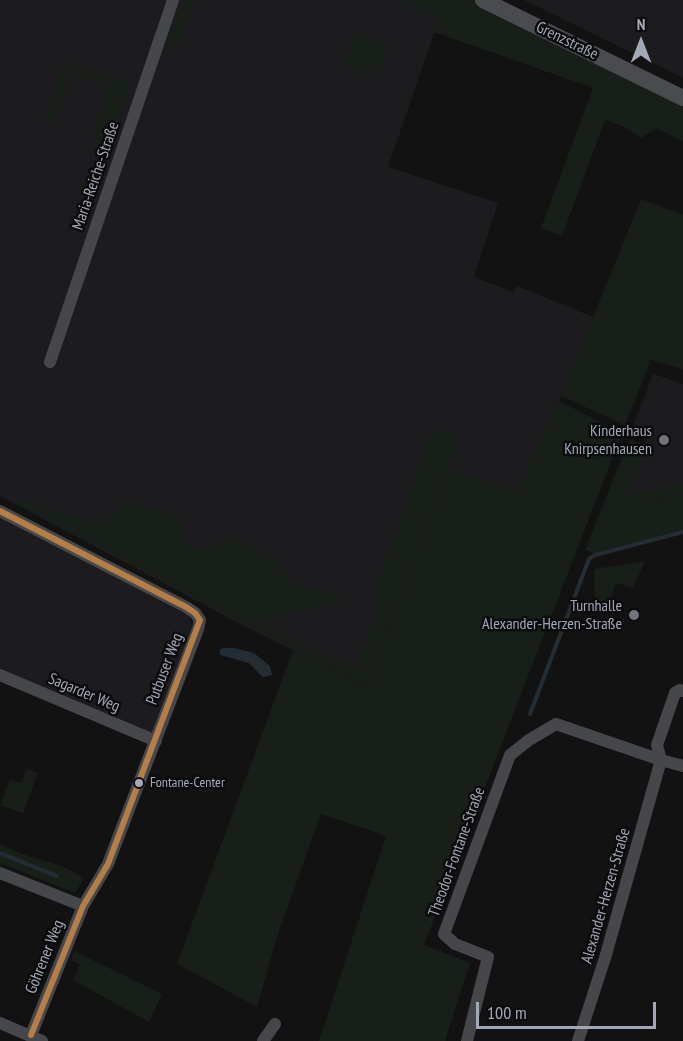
<!DOCTYPE html>
<meta charset="utf-8">
<style>
body{margin:0}
#map{position:relative;width:683px;height:1041px;overflow:hidden;background:#121212;font-family:"PT Sans Narrow",sans-serif}
canvas{display:block}
.north{position:absolute;left:611px;top:12px;width:60px;height:60px;-webkit-text-stroke:4px #0c0c0e;paint-order:stroke;rotate:0deg;font-size:16px;font-weight:700;line-height:24px;text-align:center;color:#a2a8b5}
.north::after{content:'';display:block;margin:auto;width:21px;height:27px;background:#a2a8b5;clip-path:polygon(50% 0,100% 100%,50% 72%,0 100%)}
.scale{position:absolute;left:476px;top:1002px;width:180px;height:27px;box-sizing:border-box;border:3px solid #a2a8b5;border-top:0;padding-left:8px;font-size:18px;line-height:21px;white-space:nowrap;color:#a2a8b5;-webkit-text-stroke:4px #0c0c0e;paint-order:stroke}
</style>
<div id="map">
<canvas width="683" height="1041"></canvas>
<div class="north">N</div>
<div class="scale">100 m</div>
</div>
<script>
const c = document.querySelector('canvas').getContext('2d');
c.lineJoin = 'round';
function paint(path, color) {
  c.fillStyle = color;
  c.fill(path, 'evenodd');
}
function toPath(rows) {
  const path = new Path2D();
  for (const r of rows) {
    path.moveTo(r[0], r[1]);
    for (let i = 2; i < r.length; i += 2) path.lineTo(r[i], r[i + 1]);
  }
  return path;
}
function strokePath(path, color, width, dash) {
  c.strokeStyle = color;
  c.lineWidth = width;
  c.lineCap = dash ? 'butt' : 'round';
  c.setLineDash(dash || []);
  c.stroke(path);
}
function drawText(font, color, halo, rows, align = 'center') {
  c.font = font + ' "PT Sans Narrow",sans-serif';
  c.lineWidth = 5;
  c.setLineDash([]);
  c.textBaseline = 'middle';
  c.strokeStyle = halo;
  c.fillStyle = color;
  for (const [text, x, y, turn = 0] of rows) {
    c.save();
    c.translate(x, y);
    c.rotate((+turn || 0) * Math.PI / 180);
    c.textAlign = isNaN(turn) ? turn : align;
    if (halo) c.strokeText(text, 0, 0);
    c.fillText(text, 0, 0);
    c.restore();
  }
}
paint(toPath([
 [0,0,398,0,439,19,388,167,498,203,474,277,514,292,517,286,593,317,559,401,517,492,449,469,368,688,227,617,0,496],
 [524,0,683,0,683,78,675,74],
 [654,374,683,384,683,493,645,501,629,494,646,443,641,433,632,429,652,376],
 [0,514,189,616,193,629,149,743,0,682]
]), '#1c1c1e');
paint(toPath([
 [183,0,194,0,178,46,175,46,173,52,175,54,166,51],
 [398,0,483,0,683,98,683,141,657,128,641,138,625,127,605,120,562,236,541,228,593,88,434,32,438,19],
 [355,32,389,43,378,77,344,66],
 [63,62,130,83,107,154,93,149,97,138,93,136,109,84,71,73,55,124,45,120],
 [641,199,683,215,683,369,651,360,625,425,561,396],
 [559,401,622,433,424,945,470,963,445,1041,319,1041,386,836,321,814,278,934,257,1007,177,964,293,650,368,688,449,469,517,491],
 [432,428,459,436,367,685,16,503,19,497,97,526,126,500,180,517,181,542,210,551,225,535,276,557,289,580,338,596,338,603,258,621,356,668,377,614,373,596],
 [629,440,639,443,646,443,630,494,645,501,683,493,683,530,595,553,585,550],
 [683,483,683,492,645,500,631,494],
 [645,561,633,588,616,583,608,605,595,601,594,569],
 [27,769,38,773,23,813,0,805,10,779,21,783],
 [0,844,8,849,64,867,84,878,75,893,0,863],
 [74,951,162,994,149,1022,73,980,80,964,71,960]
]), '#181f19');
paint(toPath([
 [223,648,234,648,254,653,270,666,272,675,263,677,249,663,220,655,220,650]
]), '#252d34');
strokePath(toPath([
 [530,714,589,559,595,555,683,532],
 [0,853,57,876]
]), '#252d34', 4);
strokePath(toPath([
 [50,362,173,0],
 [0,511,186,607,195,613,200,620,198,629,108,864,83,906,31,1035],
 [0,675,156,741],
 [661,760,657,745,675,693,680,690,683,691],
 [0,873,83,906],
 [0,1023,42,1041],
 [263,1041,275,1024],
 [467,1041,488,957,455,944,444,934,510,755,529,740,556,724,661,760],
 [578,1041,605,958,661,760,683,766]
]), '#46474b', 12);
strokePath(toPath([
 [483,0,683,98]
]), '#4a4b4f', 16);
strokePath(toPath([
 [0,511,186,607,195,613,200,620,108,864,83,906,31,1035]
]), '#b47e46', 6);
for (const [x, y, r, color] of [
 [664,440,6,"#70747c"],
 [634,615,6,"#70747c"],
 [139,783,5,"#a2a8b5"]
]) {
  const dot = new Path2D();
  dot.arc(x, y, r, 0, 2 * Math.PI);
  c.fillStyle = color;
  c.fill(dot);
  strokePath(dot, '#0c0c0e', 2);
}
drawText('14px', '#a2a8b5', '#0c0c0e', [
 ["Fontane-Center",150,783]
], 'left');
drawText('16px', '#a2a8b5', '#0c0c0e', [
 ["Grenzstraße",567,41,26],
 ["Maria-Reiche-Straße",96,176,-71],
 ["Putbuser Weg",165,669,-69],
 ["Sagarder Weg",84,693,23],
 ["Theodor-Fontane-Straße",457,852,-70],
 ["Alexander-Herzen-Straße",606,896,-74],
 ["Göhrener Weg",45,957,-68]
]);
drawText('16px', '#a2a8b5', '#0c0c0e', [
 ["Kinderhaus",652,431],
 ["Knirpsenhausen",652,449],
 ["Turnhalle",622,606],
 ["Alexander-Herzen-Straße",622,624]
], 'right');
</script>
